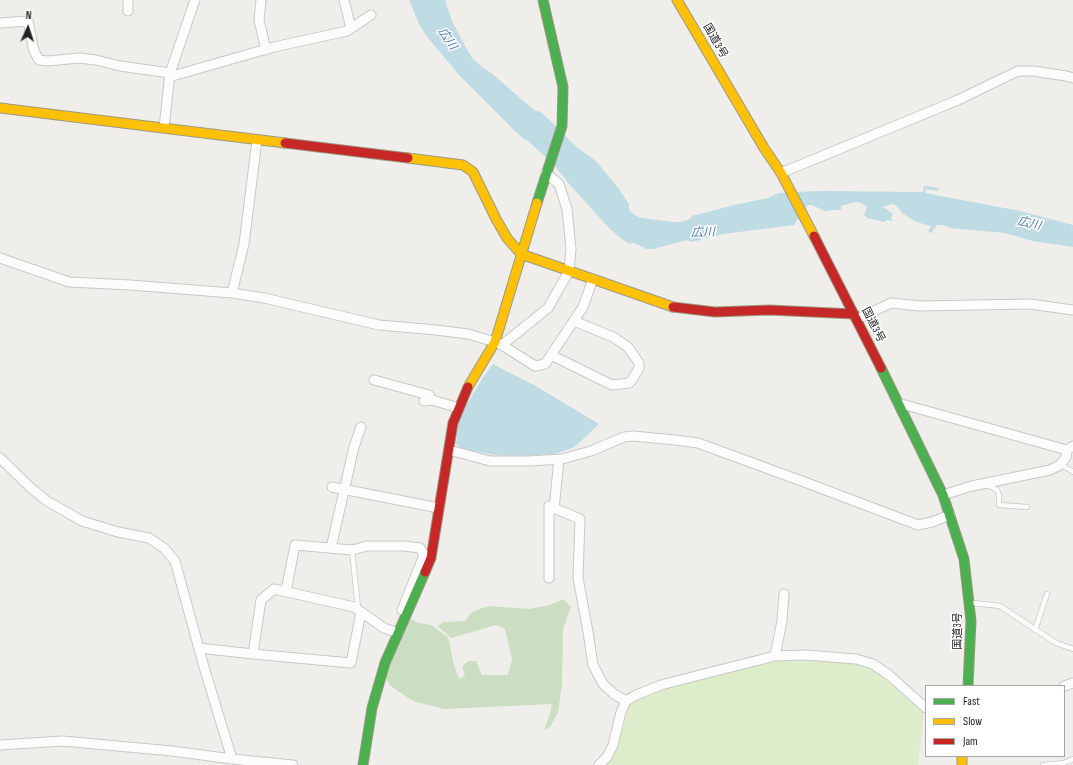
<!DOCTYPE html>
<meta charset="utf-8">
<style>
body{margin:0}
#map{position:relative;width:1073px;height:765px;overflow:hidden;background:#f0eeeb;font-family:"Sofia Sans Condensed",sans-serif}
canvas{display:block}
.legend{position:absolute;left:925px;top:685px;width:140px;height:72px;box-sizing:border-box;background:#fff;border:1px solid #a7a7a7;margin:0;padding:5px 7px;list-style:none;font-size:12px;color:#222}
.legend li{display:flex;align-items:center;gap:8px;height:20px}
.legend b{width:20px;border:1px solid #a7a7a7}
.north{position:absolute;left:8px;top:8px;width:40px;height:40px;-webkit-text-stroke:3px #fff;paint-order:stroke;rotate:3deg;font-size:11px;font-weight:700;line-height:16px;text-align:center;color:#222}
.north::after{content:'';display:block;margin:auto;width:14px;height:18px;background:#222;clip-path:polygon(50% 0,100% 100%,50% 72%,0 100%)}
</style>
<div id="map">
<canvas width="1073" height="765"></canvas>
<ul class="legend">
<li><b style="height:5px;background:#4caf50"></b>Fast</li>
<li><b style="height:5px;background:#ffc107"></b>Slow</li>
<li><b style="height:5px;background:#c62828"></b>Jam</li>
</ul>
<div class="north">N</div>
</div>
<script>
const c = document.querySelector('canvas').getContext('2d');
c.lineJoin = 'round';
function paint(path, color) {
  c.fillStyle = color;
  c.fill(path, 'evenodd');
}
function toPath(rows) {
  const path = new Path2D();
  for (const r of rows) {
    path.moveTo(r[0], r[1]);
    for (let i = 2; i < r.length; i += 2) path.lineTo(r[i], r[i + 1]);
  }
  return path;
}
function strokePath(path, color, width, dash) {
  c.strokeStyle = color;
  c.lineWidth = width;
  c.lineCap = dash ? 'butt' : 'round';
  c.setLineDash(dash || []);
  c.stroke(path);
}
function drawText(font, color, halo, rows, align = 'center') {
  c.font = font + ' "Sofia Sans Condensed","Noto Sans JP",sans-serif';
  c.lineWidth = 3;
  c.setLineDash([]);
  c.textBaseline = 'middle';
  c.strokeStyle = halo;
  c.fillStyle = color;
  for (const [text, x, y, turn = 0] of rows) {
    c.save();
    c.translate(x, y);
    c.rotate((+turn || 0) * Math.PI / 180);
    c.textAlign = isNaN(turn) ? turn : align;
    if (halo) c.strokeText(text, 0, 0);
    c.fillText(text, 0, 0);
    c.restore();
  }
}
paint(toPath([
 [797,659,861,664,873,670,890,683,924,713,918,765,605,765,610,760,624,726,629,705,636,698,673,685,726,672,775,662]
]), '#ddeccb');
paint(toPath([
 [563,599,571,607,563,629,562,685,558,713,550,727,544,730,550,714,552,704,444,709,413,701,389,685,386,675,408,617,418,623,431,625,448,637,454,665,459,679,465,676,462,666,469,661,476,661,482,675,508,675,512,659,505,629,496,625,451,638,438,626,443,622,465,621,472,612,488,606,529,609,550,605]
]), '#cbdec1');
paint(toPath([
 [409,0,445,0,452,21,464,44,472,58,483,68,490,72,534,110,542,113,559,129,575,146,596,161,619,189,629,204,629,210,633,214,641,218,673,222,680,222,690,219,692,216,734,205,769,198,778,193,819,191,923,192,924,186,939,188,938,191,926,189,925,193,1020,211,1073,225,1073,247,1033,241,1005,233,950,228,944,225,937,225,931,233,928,232,931,226,916,222,902,213,896,205,891,204,883,207,893,214,891,218,893,221,887,220,884,222,867,218,864,215,867,207,861,203,855,202,841,206,841,210,832,210,825,211,812,205,808,205,794,225,723,234,692,242,687,240,653,249,647,249,634,243,630,244,623,240,609,228,570,185,554,165,528,141,525,140,513,129,460,76,428,38,420,26],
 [493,364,534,385,599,424,578,444,572,448,555,454,521,456,495,455,462,449,456,444,459,418,482,379]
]), '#bfdbe3');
const lane = toPath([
 [1061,464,1073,472],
 [986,484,997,490,999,495,999,505,1027,507],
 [352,550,358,608],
 [973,603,1000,606,1056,643,1073,649],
 [1035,630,1047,594],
 [1043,765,1064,763,1073,759]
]);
const street = toPath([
 [128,0,128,11],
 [261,0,259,20,266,50],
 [344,0,351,28],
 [0,23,28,21,34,51,39,60,48,61,79,58,96,60,120,66,170,73],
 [169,77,274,47,347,31,371,15],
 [164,128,170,73,195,0],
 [781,173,958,100,1018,71,1033,71,1066,76,1073,78],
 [0,258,69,282,130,285,232,293,264,298,379,325,436,330,468,334,495,342,502,345,535,366,545,364,583,307,593,279],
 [232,293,244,244,257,140],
 [857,319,891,303,920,306,1030,304,1073,310],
 [502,345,548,308,569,271,571,249,567,209,559,184,546,173],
 [551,355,612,385,629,383,632,380,639,368,639,363,628,347,613,337,574,321],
 [374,380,429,395,432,400],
 [424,401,432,400,459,408],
 [898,403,1067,450,1073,446],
 [449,450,490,461,528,461,562,459,591,451,624,437,633,436,675,440,698,443,807,483,918,525,932,522,950,515],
 [0,458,31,488,47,501,82,521,118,532,149,538,164,548,175,561,204,667,232,759],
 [332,487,439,508],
 [943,495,972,486,1050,470,1060,465,1066,457,1067,450],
 [554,509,559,459],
 [331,548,354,447,361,427],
 [549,578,549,506,580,519,578,578,588,632,593,665,603,684,614,694,626,701],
 [286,591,295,545,352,550,367,546,404,546,420,548,424,555,402,610],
 [199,648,253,654,351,663,361,612],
 [253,654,261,600,274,589,354,607,384,628,398,633],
 [775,656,782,621,784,594],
 [1064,686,1073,683],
 [0,745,63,741,172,751,232,759,293,765],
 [599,765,607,757,613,745,621,712,626,701,636,695,661,685,688,678,775,656,806,655,856,659,873,664,889,675,926,708]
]);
const fast = toPath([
 [537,203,562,126,563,87,543,0],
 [881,368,943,495,964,559,971,621,968,686],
 [363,765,372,708,385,663,425,572]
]);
const slow = toPath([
 [677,0,764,148,781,173,814,236],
 [0,108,285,143],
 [408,158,463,165,473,172,496,219,507,238,521,254,673,307],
 [468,387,495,342,537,203],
 [962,756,962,765]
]);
const jam = toPath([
 [285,143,408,158],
 [814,236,881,368],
 [673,307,715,312,769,310,854,314],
 [425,572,431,558,453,423,468,387]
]);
strokePath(lane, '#c9c8c7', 6);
strokePath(street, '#c9c8c7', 11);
strokePath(fast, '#999a82', 11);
strokePath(slow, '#999a82', 11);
strokePath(jam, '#999a82', 11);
strokePath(lane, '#fdfcfc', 4.5);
strokePath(street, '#fdfcfc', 9);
strokePath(fast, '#4caf50', 9);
strokePath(slow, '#ffc107', 9);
strokePath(jam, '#c62828', 9);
drawText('11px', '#222', '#fff', [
 ["国道3号",715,41,60],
 ["国道3号",873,325,63],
 ["国道3号",958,631,-90]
]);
drawText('italic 12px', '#4a7aab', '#fff', [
 ["広川",447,39,55],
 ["広川",1029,224,13],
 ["広川",703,233,-2]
]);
</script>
